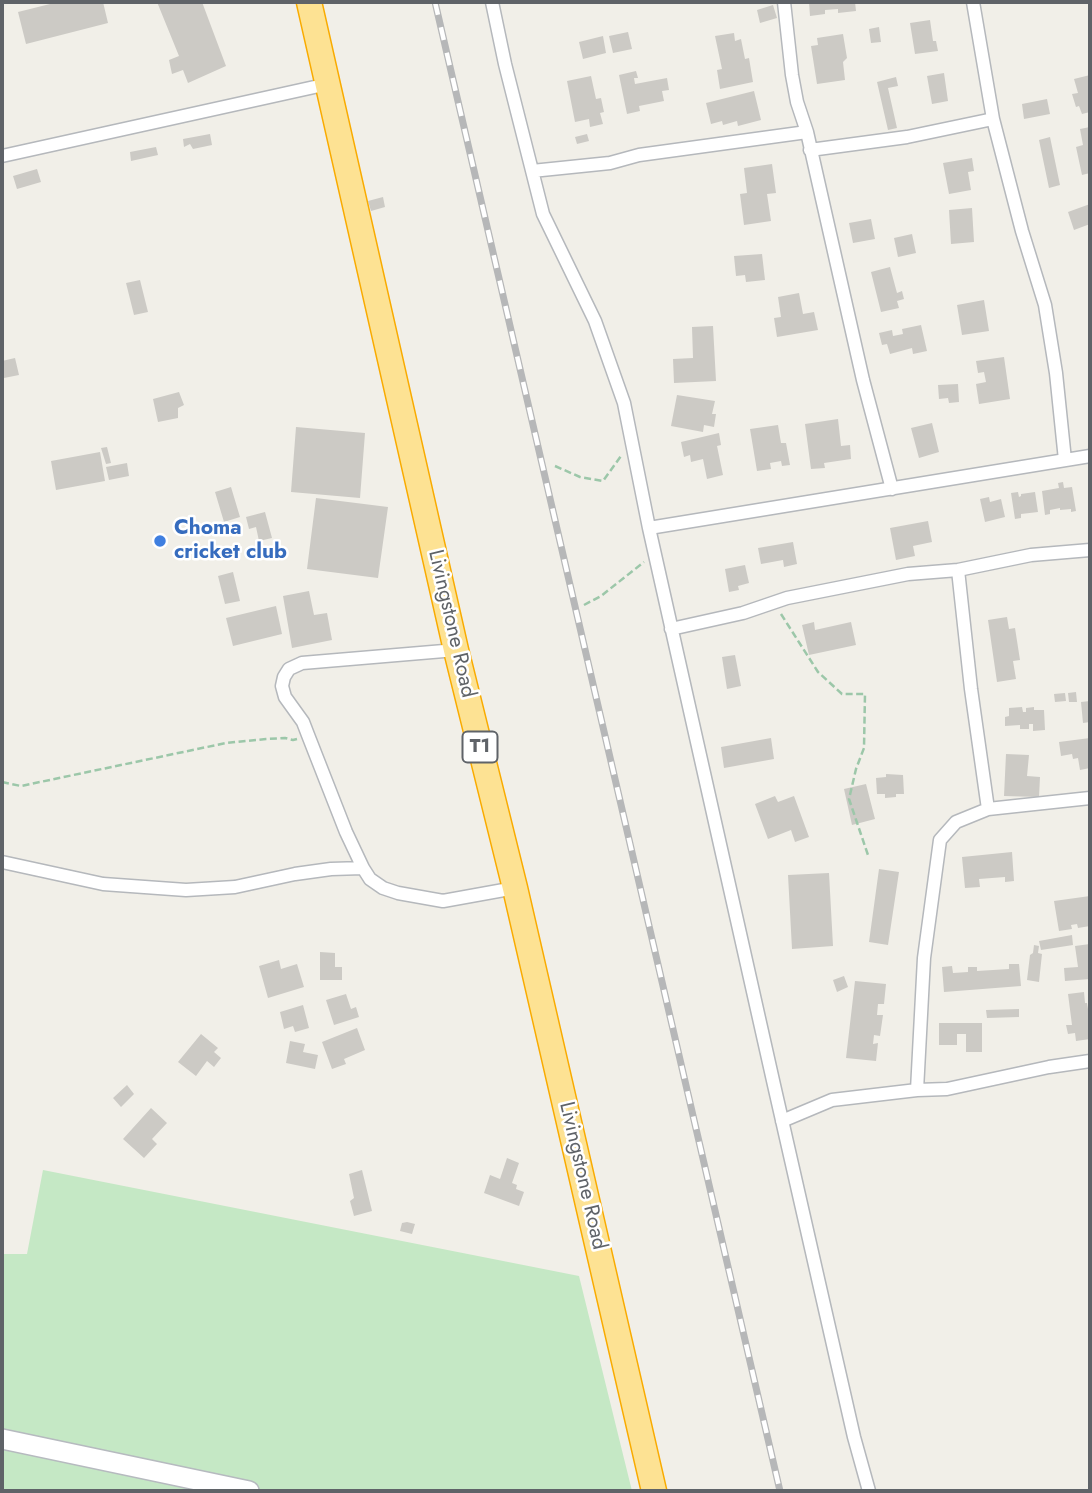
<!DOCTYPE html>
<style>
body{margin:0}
#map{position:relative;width:1092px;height:1493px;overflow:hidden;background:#f1efe8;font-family:Jost,sans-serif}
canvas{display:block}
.frame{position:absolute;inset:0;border:4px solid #5f6368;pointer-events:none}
</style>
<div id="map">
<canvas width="1092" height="1493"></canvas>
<div class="frame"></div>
</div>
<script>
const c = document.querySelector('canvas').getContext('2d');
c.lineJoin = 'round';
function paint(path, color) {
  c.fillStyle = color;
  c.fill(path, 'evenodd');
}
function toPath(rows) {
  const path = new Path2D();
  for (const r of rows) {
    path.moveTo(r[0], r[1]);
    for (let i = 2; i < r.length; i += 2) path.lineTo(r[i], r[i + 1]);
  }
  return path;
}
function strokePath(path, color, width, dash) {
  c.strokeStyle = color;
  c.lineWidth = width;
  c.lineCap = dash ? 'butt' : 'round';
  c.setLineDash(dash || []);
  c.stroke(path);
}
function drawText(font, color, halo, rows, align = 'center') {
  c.font = font + ' Jost,sans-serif';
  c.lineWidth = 5;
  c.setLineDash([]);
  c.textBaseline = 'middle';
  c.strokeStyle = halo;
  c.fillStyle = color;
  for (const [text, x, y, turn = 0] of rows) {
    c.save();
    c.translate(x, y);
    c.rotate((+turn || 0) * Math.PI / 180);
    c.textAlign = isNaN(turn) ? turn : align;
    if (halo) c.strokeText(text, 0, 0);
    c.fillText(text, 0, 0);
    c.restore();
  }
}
paint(toPath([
 [43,1170,579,1276,632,1491,2,1491,2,1254,27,1254]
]), '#c5e8c5');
paint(toPath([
 [58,2,103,2,108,23,26,44,18,12],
 [157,2,202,2,226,66,188,83,183,70,172,74,169,60,179,56],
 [809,2,855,2,856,11,838,13,838,9,825,10,825,14,810,16],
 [773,5,777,18,760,23,757,10],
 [930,20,933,41,936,41,938,51,915,54,910,23],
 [879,27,881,42,871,43,869,29],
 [628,32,632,49,613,53,609,36],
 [734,33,735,41,741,39,745,59,749,58,753,82,720,89,717,70,722,69,715,36],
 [843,34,847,58,843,62,845,80,817,84,811,46,818,45,817,38],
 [603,36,606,53,583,59,579,42],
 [636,71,638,78,634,78,635,84,667,78,669,90,662,91,664,101,639,106,640,111,627,114,619,75],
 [944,73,948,101,932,104,927,76],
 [1090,75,1090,112,1082,114,1079,106,1076,107,1072,94,1078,93,1074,79],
 [591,76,596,99,601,98,604,112,600,113,603,124,590,127,589,119,575,122,567,81],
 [896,77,898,86,888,88,897,128,888,130,877,82],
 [754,91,761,120,738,126,737,121,723,125,722,121,711,124,706,103],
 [1047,99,1050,114,1024,119,1022,104],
 [1090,127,1090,173,1082,175,1076,147,1083,145,1080,129],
 [210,134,212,145,193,149,190,144,184,147,183,139],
 [587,134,589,141,577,144,575,137],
 [1050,137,1060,185,1049,188,1039,140],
 [156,147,158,155,131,161,130,152],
 [972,158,974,171,968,172,971,190,949,194,943,163],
 [772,164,776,193,767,194,771,221,744,225,740,194,747,193,744,168],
 [37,169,41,182,17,189,13,176],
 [383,197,385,207,371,211,368,201],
 [1090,204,1090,224,1074,230,1068,212],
 [972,208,974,242,951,244,949,210],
 [871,219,875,239,853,243,849,223],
 [912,234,916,253,898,257,894,238],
 [762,254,765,280,746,282,745,275,736,276,734,256],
 [890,267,897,293,902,291,904,299,897,301,899,308,881,312,871,272],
 [140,280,148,312,134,315,126,283],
 [799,293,803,314,814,312,818,330,777,337,774,318,781,317,778,297],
 [984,300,989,331,962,335,957,305],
 [921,325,927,351,913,354,912,348,890,354,887,344,882,345,879,333,892,330,893,336,903,334,902,329],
 [713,326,716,381,674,383,673,359,693,358,692,327],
 [1004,357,1010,399,979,404,976,384,986,382,984,372,978,373,976,361],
 [15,358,19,375,4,378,2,361],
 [958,384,959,402,949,403,948,398,939,399,938,385],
 [179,392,184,405,178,408,178,418,158,422,153,399],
 [677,395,715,401,712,414,716,414,714,427,704,425,703,432,671,426],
 [838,419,841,446,850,445,851,459,824,463,825,468,811,469,805,424],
 [932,423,939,452,919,458,911,428],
 [778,425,781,443,786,443,790,465,782,466,781,461,770,463,771,469,757,471,750,429],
 [296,427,365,433,360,498,291,492],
 [719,433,721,445,717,446,723,475,707,479,703,459,691,462,690,455,684,457,681,442],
 [107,447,111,463,106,464,101,448],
 [100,452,105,481,56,490,51,461],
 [127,463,129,476,109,480,106,467],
 [1063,482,1064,488,1072,487,1076,511,1071,512,1071,509,1060,510,1060,508,1050,510,1050,514,1045,515,1042,491,1059,488,1058,483],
 [231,487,240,517,224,522,215,492],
 [1018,492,1019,497,1021,496,1021,494,1035,492,1038,512,1021,514,1021,518,1015,519,1011,493],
 [989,497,990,502,1001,499,1005,517,985,522,980,499],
 [316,498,388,507,378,578,307,569],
 [265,512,272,538,259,541,256,527,249,529,246,517],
 [928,521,932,542,913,546,915,556,896,560,890,528],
 [793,542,797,564,784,567,783,560,761,564,758,548],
 [745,565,749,583,738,586,739,590,729,592,725,569],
 [233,572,240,601,225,604,218,576],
 [309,591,314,615,327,613,332,640,292,648,283,596],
 [276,606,282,634,233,646,226,618],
 [1007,617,1009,629,1015,628,1020,660,1013,661,1016,679,997,682,988,620],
 [814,622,815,630,851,622,856,645,809,655,802,625],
 [735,655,741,686,727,689,722,657],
 [1076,692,1077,702,1069,702,1068,693],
 [1065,693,1066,701,1055,702,1054,694],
 [1090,701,1090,722,1083,723,1081,702],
 [1022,707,1023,712,1026,712,1026,708,1034,707,1034,710,1044,710,1045,730,1033,731,1033,724,1029,724,1029,729,1020,729,1020,725,1005,726,1005,717,1009,716,1009,708],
 [771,738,774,759,724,768,721,747],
 [1090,738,1090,768,1080,770,1078,758,1073,759,1072,754,1061,756,1059,742],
 [1006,754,1029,755,1027,776,1040,777,1039,797,1004,796],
 [886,774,903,775,904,794,896,794,896,797,885,798,885,794,877,794,876,778,886,777],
 [866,784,875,819,852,825,844,789],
 [775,796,778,802,794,796,809,837,795,842,791,830,768,839,755,804],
 [1012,852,1014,881,1005,882,1005,877,979,879,980,887,965,888,962,857],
 [879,869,899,872,888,945,869,942],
 [829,873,833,946,792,949,788,875],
 [1090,896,1090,926,1078,928,1077,924,1071,925,1072,929,1059,931,1054,901],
 [1072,935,1073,945,1041,950,1039,941],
 [1090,944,1090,979,1065,981,1064,968,1078,967,1075,946],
 [1034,945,1039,946,1038,953,1042,954,1039,982,1027,980,1030,955,1033,953],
 [320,952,335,953,335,967,342,967,342,980,320,980],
 [279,960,281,969,297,964,304,987,268,998,259,966],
 [1009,964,1019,964,1021,986,944,992,942,967,952,966,953,973,968,972,968,967,977,967,977,971,1009,969],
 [844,976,848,987,837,992,833,980],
 [855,981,886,984,884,1004,878,1004,877,1015,883,1015,880,1036,874,1035,873,1044,878,1043,876,1061,846,1058],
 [1084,992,1085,1003,1087,1003,1089,1015,1090,1015,1090,1039,1076,1041,1075,1033,1068,1034,1066,1025,1072,1025,1068,994],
 [346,994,351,1009,356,1007,359,1017,334,1025,326,1000],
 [303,1005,309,1028,295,1032,293,1026,284,1029,280,1012],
 [1019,1009,1019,1017,987,1018,986,1010],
 [939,1023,982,1023,982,1052,966,1052,966,1034,957,1034,957,1045,939,1045],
 [357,1028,365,1050,344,1059,346,1064,332,1069,322,1042],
 [201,1034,218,1048,214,1052,221,1058,214,1067,207,1061,196,1076,178,1062],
 [290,1041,305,1044,303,1052,318,1055,315,1069,286,1063],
 [127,1085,134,1094,121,1107,113,1098],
 [151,1108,167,1123,152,1139,157,1144,144,1158,123,1139],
 [507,1158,519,1163,512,1183,517,1185,516,1189,524,1192,519,1206,484,1193,490,1175,500,1179],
 [362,1170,372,1211,354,1216,350,1201,354,1198,349,1174],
 [407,1222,415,1224,412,1234,400,1231,402,1223]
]), '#cccac5');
const street = toPath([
 [492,2,505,64,543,214,595,321,624,403,649,528,774,1085,854,1437,869,1491],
 [784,2,792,75,797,102,807,132,863,380,892,489],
 [973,2,993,119,1022,231,1045,305,1056,373,1065,460],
 [810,150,907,137,993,119],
 [2,156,328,84],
 [532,171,610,163,639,155,807,132],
 [649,528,1090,456],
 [958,570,971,689,988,809,1090,798],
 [671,629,743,613,787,598,908,574,958,570,1031,555,1090,550],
 [456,650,302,663,289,669,284,677,282,686,285,697,303,722,308,735,346,832,363,868,370,879,383,888,398,893,443,901,515,888],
 [2,862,103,884,186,890,235,887,295,874,331,869,363,868],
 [917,1090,924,958,940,840,956,822,988,809],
 [782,1121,832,1100,917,1090,947,1089,1049,1067,1090,1061]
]);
const secondary = toPath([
 [2,1439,249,1491]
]);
const highway = toPath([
 [309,2,456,650,515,888,654,1491]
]);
strokePath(street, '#b5b8bc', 15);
strokePath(secondary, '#b6babf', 22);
strokePath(highway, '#f9ab00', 27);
strokePath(toPath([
 [555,466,580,477,603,481,621,456],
 [584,605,601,596,644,562],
 [781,614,818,672,842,694,865,694,864,748,856,769,849,799,869,858],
 [2,782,21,786,226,743,266,739,285,738,293,740,297,739]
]), '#9cc7a9', 2.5, [7, 3.5]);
strokePath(street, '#fff', 12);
strokePath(secondary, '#fff', 19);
strokePath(highway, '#fde293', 24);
const rail = toPath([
 [435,2,780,1491]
]);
strokePath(rail, '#b6b7b8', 7);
strokePath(rail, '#fff', 4.5, [13]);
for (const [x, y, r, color] of [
 [160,541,7,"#3f7fe0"]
]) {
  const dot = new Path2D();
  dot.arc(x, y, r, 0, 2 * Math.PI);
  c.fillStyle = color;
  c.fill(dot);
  strokePath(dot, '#fff', 2.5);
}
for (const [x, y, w] of [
 [480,747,35]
]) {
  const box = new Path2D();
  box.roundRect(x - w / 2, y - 15.5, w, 31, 5);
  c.fillStyle = '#fff';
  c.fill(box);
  strokePath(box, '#5f6368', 2);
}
drawText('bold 19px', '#5f6368', null, [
 ["T1",480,747]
]);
drawText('bold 21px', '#366cbe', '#fff', [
 ["Choma",174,529],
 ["cricket club",174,553]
], 'left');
drawText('21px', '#5f6368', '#fff', [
 ["Livingstone Road",451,624,77],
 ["Livingstone Road",582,1176,77]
]);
</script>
